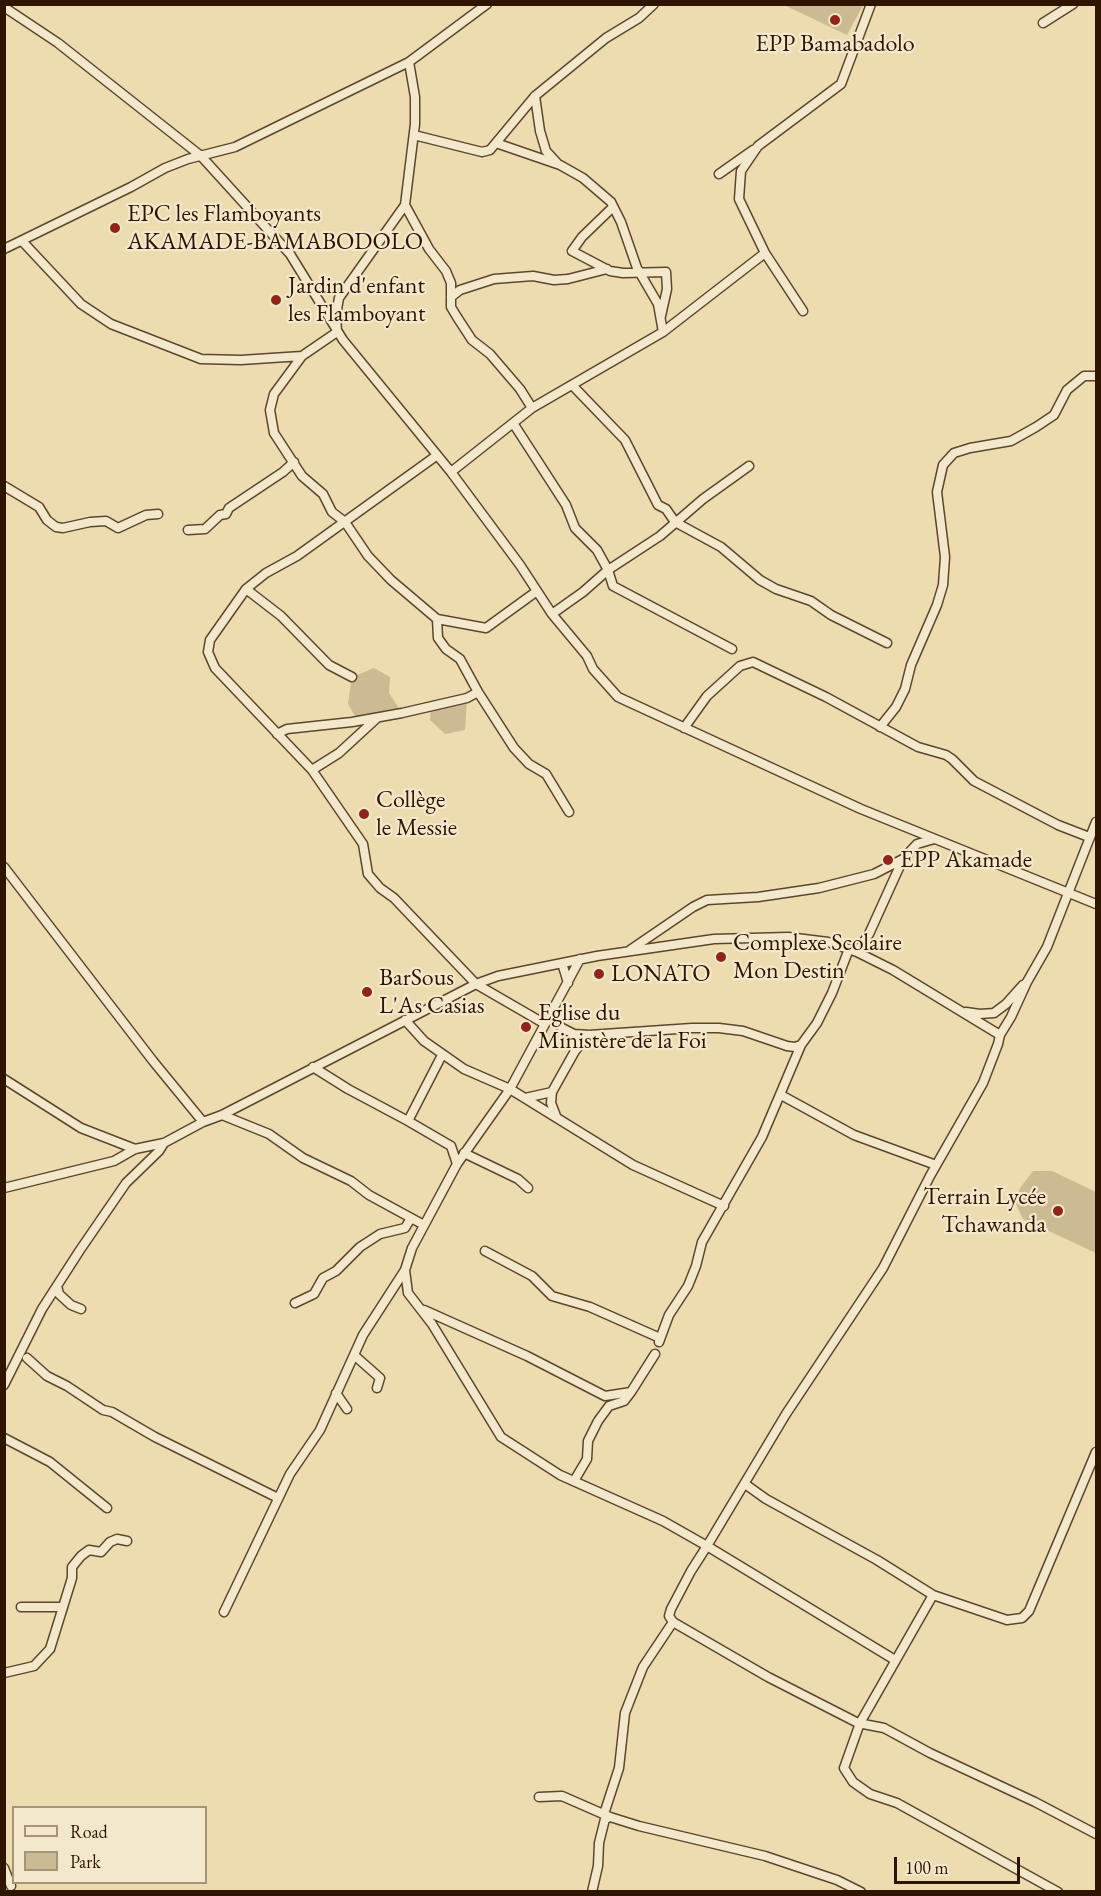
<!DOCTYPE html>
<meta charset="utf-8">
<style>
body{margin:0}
#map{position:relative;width:1101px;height:1896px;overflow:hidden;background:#ecdcb0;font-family:"EB Garamond",serif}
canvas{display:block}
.frame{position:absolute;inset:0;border:6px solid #2f1400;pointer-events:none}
.legend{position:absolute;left:12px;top:1806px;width:195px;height:78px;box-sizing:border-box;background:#f3e8cc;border:2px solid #a5937a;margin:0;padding:8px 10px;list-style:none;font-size:18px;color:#2f1400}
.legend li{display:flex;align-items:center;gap:12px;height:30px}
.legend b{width:30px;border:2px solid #a5937a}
.scale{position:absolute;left:894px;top:1857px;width:126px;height:27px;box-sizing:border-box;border:3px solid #2f1400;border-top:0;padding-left:8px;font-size:18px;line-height:21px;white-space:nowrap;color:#2f1400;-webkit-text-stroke:4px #f3e8cc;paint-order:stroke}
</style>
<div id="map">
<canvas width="1101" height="1896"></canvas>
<div class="frame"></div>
<ul class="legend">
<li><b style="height:8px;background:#f3e8cc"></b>Road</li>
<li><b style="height:16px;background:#ccba92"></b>Park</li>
</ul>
<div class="scale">100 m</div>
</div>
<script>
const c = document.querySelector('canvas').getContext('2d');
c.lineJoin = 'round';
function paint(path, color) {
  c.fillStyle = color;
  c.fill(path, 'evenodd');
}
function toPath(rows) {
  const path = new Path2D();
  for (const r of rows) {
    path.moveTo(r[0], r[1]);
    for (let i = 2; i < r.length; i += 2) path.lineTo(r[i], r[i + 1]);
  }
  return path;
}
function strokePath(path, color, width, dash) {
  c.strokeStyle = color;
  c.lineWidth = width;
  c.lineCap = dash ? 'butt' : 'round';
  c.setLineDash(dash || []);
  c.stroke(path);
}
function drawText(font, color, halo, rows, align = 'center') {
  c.font = font + ' "EB Garamond",serif';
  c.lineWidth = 4.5;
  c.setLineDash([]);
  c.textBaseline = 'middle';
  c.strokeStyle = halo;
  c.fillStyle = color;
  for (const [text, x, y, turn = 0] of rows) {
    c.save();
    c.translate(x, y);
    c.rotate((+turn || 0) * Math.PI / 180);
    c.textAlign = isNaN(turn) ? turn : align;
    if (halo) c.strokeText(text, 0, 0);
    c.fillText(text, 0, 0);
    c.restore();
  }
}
paint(toPath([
 [784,5,863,5,847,35],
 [374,668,390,677,389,693,402,713,358,721,348,704,352,677],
 [467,698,465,730,445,734,430,720,431,706],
 [1033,1171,1052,1171,1096,1192,1096,1253,1023,1219,1016,1204,1020,1188]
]), '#ccba92');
const minor = toPath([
 [4,7,58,43,201,156,290,254,343,340,451,472,520,565,552,614,587,656,593,669,618,697,861,809,1096,904],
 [1043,23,1073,4],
 [535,96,540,131,546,151,558,164],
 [414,135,482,152,490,150,535,96,606,38,639,18,654,4],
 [496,143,560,165,583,178,611,202,621,222,637,268,658,304,663,332],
 [719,174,753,150],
 [405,205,429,249,446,271,451,283,451,307,457,317,472,340,490,354,520,389,532,408],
 [613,207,582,237,572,251,610,271,623,273,666,272,667,289,661,316],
 [22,241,81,304,111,324,201,359,241,360,302,356,337,332,336,315,339,298,405,205,415,124,415,97,409,62],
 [4,249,131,187,165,168,188,159,235,147,409,62,487,4],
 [451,297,460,290,494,279,533,276,554,280,568,279,607,269],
 [803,311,765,253,739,199,741,171,758,146,841,84,871,4],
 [302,356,274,394,270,410,274,433,302,476,323,494,332,512,345,522,368,556,391,580,437,619,438,638,446,649,460,659,478,692,514,748,529,764,546,774,569,812],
 [573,386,625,440,658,505,666,509,675,522,721,547,760,580,776,589,811,601,831,615,887,643],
 [513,423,566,505,575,528,597,550,608,570,583,592,552,614],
 [436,456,297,556,266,573,246,589,210,640,208,652,215,668,312,770,363,844,368,874,380,888,394,898,476,984,545,1024],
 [451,472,532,408,663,332,765,253],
 [4,486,39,507,47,520,56,527,63,528,90,522,106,521,118,528,146,515,158,514],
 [188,530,205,529,220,515,226,514,229,508,283,472,294,462],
 [246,589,281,616,329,665,352,677],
 [437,619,486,628,537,591],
 [732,649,613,586,608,570,660,536,703,499,749,466],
 [880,727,896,707,905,689,911,665,937,605,943,585,945,557,937,492,943,465,954,453,970,448,1011,441,1036,427,1054,415,1067,390,1084,376,1096,376],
 [684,728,707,696,740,666,753,662,826,697,918,747,946,755,952,759,974,781,1058,825,1089,837],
 [277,734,287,729,352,722,402,713,467,698,478,692],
 [312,770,339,753,377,718],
 [4,867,153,1061,203,1122],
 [630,950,693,907,707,900,758,897,819,888,874,874,903,859],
 [857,952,869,934,903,859,917,844,934,839],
 [580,959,510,1089,457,1164,412,1248,405,1270,408,1293,432,1324,501,1437,560,1475,663,1521,707,1546,691,1571,671,1609,669,1616,673,1622,768,1677,858,1723,884,1728,930,1753,1035,1802,1096,1834],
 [562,963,568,983],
 [966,1012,980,1014,994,1013,1006,1004,1023,985],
 [550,1015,562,1028,574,1034,589,1035,692,1028,719,1028,743,1031,787,1046,795,1047,801,1045,817,1023,832,993,849,949],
 [405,1020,424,1041,464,1069,510,1089,633,1165,724,1206],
 [313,1067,348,1089,408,1121,451,1146,457,1164],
 [4,1079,81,1128,135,1149],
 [552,1092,551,1103,556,1116],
 [781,1095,854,1135,936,1165],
 [525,1098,552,1092,575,1051,589,1035],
 [222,1115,269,1134,303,1158,351,1181,369,1195,424,1225],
 [408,1121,442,1055],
 [464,1153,518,1179,528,1188],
 [4,1188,114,1161,135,1149,164,1143,203,1122,222,1115,476,984,498,976,597,956,714,939,788,937,828,942,857,952,893,970,1000,1035,1011,1017,1027,982,1047,947,1096,822],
 [485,1251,532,1276,552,1296,590,1307,660,1338],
 [57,1286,59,1294,71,1305,81,1309],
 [295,1303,314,1294,323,1278,336,1271,360,1247,380,1234,405,1228,411,1218],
 [424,1310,527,1356,605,1396,631,1392,655,1354],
 [659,1342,669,1315,688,1286,696,1266,702,1242,762,1137,801,1045],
 [354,1355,380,1378,377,1388],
 [27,1358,47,1376,67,1386,103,1410,112,1412,155,1437,278,1498],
 [4,1385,42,1309,80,1250,126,1183,159,1151,164,1143],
 [336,1393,347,1409],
 [4,1438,50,1462,107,1508],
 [574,1481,587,1459,588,1441,598,1421,609,1406,624,1401,631,1392],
 [745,1484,766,1499,877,1560,933,1595],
 [21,1607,61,1607],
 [224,1612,290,1474,320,1430,363,1335,405,1270],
 [895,1660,707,1546,786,1414,883,1268,930,1176,983,1083,998,1044,1000,1035],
 [4,1673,34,1666,50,1649,72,1578,72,1567,81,1556,89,1550,101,1552,110,1542,117,1539,127,1541],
 [539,1797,562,1796,610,1817,639,1826,765,1856,837,1880,861,1892],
 [604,1814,619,1768,625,1713,643,1667,673,1622],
 [4,1868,11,1886],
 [592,1892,598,1866,599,1843,605,1819,610,1817],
 [1058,1892,897,1803,870,1794,853,1782,844,1768,860,1723,933,1595,1007,1620,1022,1618,1029,1611,1096,1452]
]);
strokePath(minor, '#5e462c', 11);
strokePath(minor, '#f3e8cc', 8);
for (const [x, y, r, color] of [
 [835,20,6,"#8f2418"],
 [115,228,6,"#8f2418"],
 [276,300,6,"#8f2418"],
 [364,814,6,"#8f2418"],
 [888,860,6,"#8f2418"],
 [721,957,6,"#8f2418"],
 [599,974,6,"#8f2418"],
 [367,992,6,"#8f2418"],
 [526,1027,6,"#8f2418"],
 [1058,1211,6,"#8f2418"]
]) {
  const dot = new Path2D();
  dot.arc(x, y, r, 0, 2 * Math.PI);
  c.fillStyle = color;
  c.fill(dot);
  strokePath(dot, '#f3e8cc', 2);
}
drawText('24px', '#2f1400', '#f3e8cc', [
 ["EPP Bamabadolo",835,44,"center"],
 ["EPC les Flamboyants",127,214],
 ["AKAMADE-BAMABODOLO",127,242],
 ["Jardin d'enfant",288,286],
 ["les Flamboyant",288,314],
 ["Collège",376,800],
 ["le Messie",376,828],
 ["EPP Akamade",900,860],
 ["Complexe Scolaire",733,943],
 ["Mon Destin",733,971],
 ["LONATO",611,974],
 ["BarSous",379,978],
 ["L'As Casias",379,1006],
 ["Eglise du",538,1013],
 ["Ministère de la Foi",538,1041],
 ["Terrain Lycée",1046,1197,"right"],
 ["Tchawanda",1046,1225,"right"]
], 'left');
</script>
